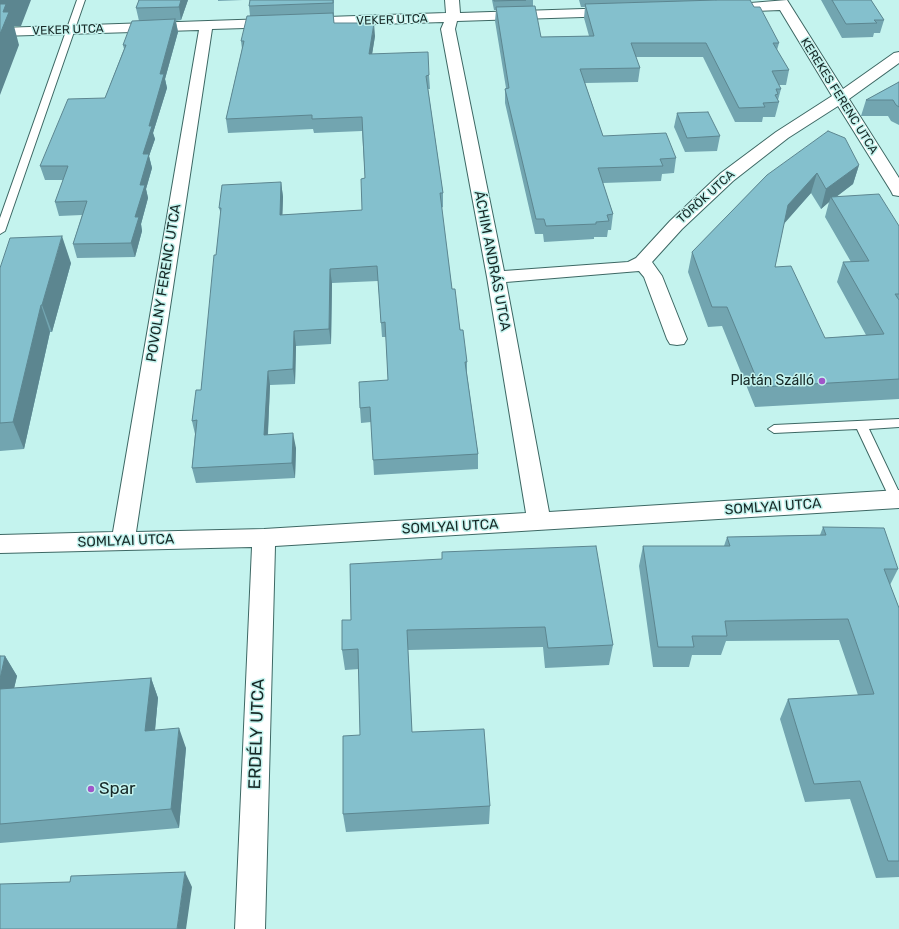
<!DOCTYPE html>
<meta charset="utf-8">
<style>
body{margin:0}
canvas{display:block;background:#c4f3ee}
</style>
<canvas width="899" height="929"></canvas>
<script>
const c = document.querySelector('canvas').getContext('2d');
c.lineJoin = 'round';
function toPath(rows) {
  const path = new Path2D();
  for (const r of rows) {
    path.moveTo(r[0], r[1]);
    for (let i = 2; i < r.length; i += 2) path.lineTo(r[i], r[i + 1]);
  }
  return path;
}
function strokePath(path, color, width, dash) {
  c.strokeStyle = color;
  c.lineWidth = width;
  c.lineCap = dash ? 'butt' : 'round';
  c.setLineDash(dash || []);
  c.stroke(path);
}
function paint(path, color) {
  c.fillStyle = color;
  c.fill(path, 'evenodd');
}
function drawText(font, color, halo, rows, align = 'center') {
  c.font = font + ' Rubik,sans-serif';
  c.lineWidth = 3;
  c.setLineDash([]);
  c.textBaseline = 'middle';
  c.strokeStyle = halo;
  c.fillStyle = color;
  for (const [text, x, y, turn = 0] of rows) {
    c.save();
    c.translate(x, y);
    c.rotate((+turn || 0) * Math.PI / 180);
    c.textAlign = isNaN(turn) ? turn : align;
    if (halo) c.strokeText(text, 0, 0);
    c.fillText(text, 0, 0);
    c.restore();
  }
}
const lane = toPath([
 [77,0,85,0,5,231,0,234,0,218,77,0],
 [899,419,899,427,869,429,899,492,899,503,896,504,892,502,890,499,857,429,774,433,768,429,774,425,899,419]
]);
const street = toPath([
 [445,0,459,0,460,13,614,8,619,9,621,12,619,15,614,16,457,21,455,29,504,271,628,262,636,258,670,221,721,173,776,132,832,96,780,10,731,12,726,11,724,8,726,5,787,0,843,89,894,53,899,52,899,63,849,99,899,178,899,196,893,195,891,191,838,106,788,138,733,181,682,229,652,262,662,276,687,339,684,344,677,345,670,344,667,339,644,277,639,271,506,282,549,512,899,490,899,508,275,546,265,929,235,929,252,547,0,553,0,535,113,532,199,30,0,36,0,28,446,13,445,0],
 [444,22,441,29,487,277,526,513,264,529,136,532,212,29,444,22]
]);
strokePath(lane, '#3d6864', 2);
strokePath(street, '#3d6864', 2);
paint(lane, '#fff');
paint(street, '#fff');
paint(toPath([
 [139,0,188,0,181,20,176,21,178,32,165,79,167,88,153,133,155,139,149,156,152,168,146,189,148,198,141,224,142,231,135,257,77,258,73,244,82,215,59,216,55,202,63,180,45,180,40,166,105,98,124,49,123,45,139,21,136,8],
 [218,0,243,0,218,1],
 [334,0,334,23,375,36,372,54,429,75,430,89,428,89,443,193,443,207,441,208,452,289,467,362,467,374,478,454,478,469,374,475,371,422,361,423,360,408,388,380,386,337,382,337,378,281,332,283,331,344,296,346,295,384,270,385,268,435,296,448,295,478,196,483,192,468,195,434,192,421,201,390,221,214,219,208,281,182,283,197,282,215,362,210,365,178,362,131,314,133,313,129,228,133,226,119,242,49,241,41,250,16,249,6],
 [492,0,533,0,533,6,541,37,589,36,584,18,585,7,581,7,579,0,750,0,754,7,779,43,777,50,789,70,786,85,779,85,781,89,778,100,779,102,775,117,763,117,762,122,735,122,703,57,636,57,640,68,638,82,585,83,603,136,676,158,674,173,662,174,661,181,603,183,613,214,611,230,608,230,607,237,594,237,594,239,544,242,543,234,535,234,505,103,505,89,506,88,495,21,496,10,494,10],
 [821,0,871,0,884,20,880,33,874,33,873,37,842,38],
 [899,82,899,125,891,121,888,116,861,116,866,100],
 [677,113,720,136,717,151,685,152,674,127],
 [859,165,853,184,836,197,899,226,899,399,755,407,722,326,708,327,688,272,692,252,767,175],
 [811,193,821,209,829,202,825,217,851,262,843,262,837,282,866,335,825,338,775,267,784,223],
 [71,263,52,332,50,332,24,449,0,451,0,268],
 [823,527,898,569,890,585,899,608,899,877,876,878,850,799,805,802,780,719,788,699,858,695,839,640,726,641,721,655,692,655,689,667,653,667,639,566,643,546,724,546,727,537,820,535],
 [350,564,613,645,609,665,545,668,543,647,408,650,412,732,490,806,489,824,346,832,343,814,360,735,359,669,345,670,342,650,351,620],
 [0,656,5,656,17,676,14,688,151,678,158,698,155,730,186,748,179,828,0,843]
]), '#72a5b0');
paint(toPath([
 [0,0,31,0,21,26,14,26,19,45,0,95],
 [181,0,188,0,181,20,179,7],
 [175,19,178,32,165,79,167,88,153,133,155,139,149,156,152,168,146,189,148,198,141,224,142,231,135,257,131,243,140,185,143,154,160,74],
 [374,23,375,36,370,67,369,54],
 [859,165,853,184,832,200,831,197,829,202,821,209,826,189],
 [817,173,811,193,783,225,788,205],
 [281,182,283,197,282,230,280,215],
 [62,236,71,263,52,332,42,305],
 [330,269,332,283,331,344,329,329],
 [41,305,50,332,24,449,13,422],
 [294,331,296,346,295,384,293,369],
 [268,371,270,385,267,450,264,435],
 [293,433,296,448,295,478,292,463],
 [5,656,17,676,9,710,0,693,0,679],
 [151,678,158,698,153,751,145,731],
 [179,728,186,748,179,828,171,809],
 [185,872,192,887,186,929,177,929]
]), '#5c8690');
const building = toPath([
 [139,0,181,0,179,7,136,8,139,0],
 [250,0,333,0,333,3,249,6,250,0],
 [494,0,526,0,494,1,494,0],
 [716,0,750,0,754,7,760,7,779,43,773,43,789,70,772,71,781,89,776,89,778,94,775,95,779,102,763,103,765,107,739,108,706,43,631,43,640,68,580,69,603,136,666,133,676,158,660,159,663,166,598,168,613,214,607,215,609,221,596,222,596,224,546,226,544,219,536,219,505,89,509,88,496,7,535,6,541,37,594,36,585,4,716,0],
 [832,0,871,0,884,20,874,20,877,23,846,24,832,0],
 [0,4,6,4,3,12,9,12,0,34,0,4],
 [333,13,334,23,374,23,369,54,428,52,429,75,426,76,443,193,440,193,452,289,455,289,460,330,463,330,467,362,465,362,478,454,373,460,370,407,360,408,359,382,388,380,385,322,381,323,377,266,330,269,329,329,294,331,293,369,268,371,264,435,293,433,292,463,192,468,197,420,192,421,196,390,201,390,214,255,216,255,221,208,219,208,222,185,281,182,280,215,362,210,361,179,365,178,362,117,312,119,312,115,226,119,244,41,241,41,247,16,333,13],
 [175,19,160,74,164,74,149,126,152,126,143,154,149,154,140,185,145,185,135,217,139,217,131,243,73,244,87,201,55,202,68,166,40,166,68,99,105,98,126,45,123,45,132,21,175,19],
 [899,82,899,107,896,105,893,100,866,100,899,82],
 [708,112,720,136,687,138,677,113,708,112],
 [828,131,845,138,859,165,826,189,817,173,788,205,775,267,791,266,825,338,884,334,843,262,869,261,831,197,879,194,899,226,899,294,895,294,899,300,899,379,760,387,727,307,712,307,692,252,767,175,828,131],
 [62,236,42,305,41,305,13,422,0,423,0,268,10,238,62,236],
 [823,527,884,528,898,569,884,569,899,608,899,861,888,861,860,781,814,784,788,699,874,694,848,619,725,621,727,636,692,636,694,647,658,647,643,546,730,546,727,537,826,535,823,527],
 [596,546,613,645,548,648,545,627,407,630,412,732,484,729,490,806,343,814,343,736,360,735,358,649,342,650,342,620,351,620,350,564,442,559,442,552,596,546],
 [0,656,5,656,0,679,0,656],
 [151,678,145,731,179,728,171,809,0,824,0,689,151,678],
 [185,872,177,929,0,929,0,884,70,882,71,876,185,872]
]);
paint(building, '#84c0cd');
strokePath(building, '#5c8690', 1);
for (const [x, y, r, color] of [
 [822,381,4,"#a056c9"],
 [91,789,4,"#a056c9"]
]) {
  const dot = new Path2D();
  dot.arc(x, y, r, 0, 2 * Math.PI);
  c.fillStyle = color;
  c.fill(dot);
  strokePath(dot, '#c4f3ee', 1.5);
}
drawText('12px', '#162826', '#c4f3ee', [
 ["VEKER UTCA",392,20,-2],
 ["VEKER UTCA",68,30,-2],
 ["KEREKES FERENC UTCA",839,96,58],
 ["TÖRÖK UTCA",706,197,-42]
]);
drawText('14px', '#162826', '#c4f3ee', [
 ["ÁCHIM ANDRÁS UTCA",492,261,79],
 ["POVOLNY FERENC UTCA",164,283,-81],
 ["SOMLYAI UTCA",773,507,-4],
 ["SOMLYAI UTCA",450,527,-3],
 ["SOMLYAI UTCA",126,541,-2]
]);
drawText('14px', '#162826', '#c4f3ee', [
 ["Platán Szálló",814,381]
], 'right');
drawText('17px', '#162826', '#c4f3ee', [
 ["ERDÉLY UTCA",257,734,-88]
]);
drawText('17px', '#162826', '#c4f3ee', [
 ["Spar",99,789]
], 'left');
</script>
